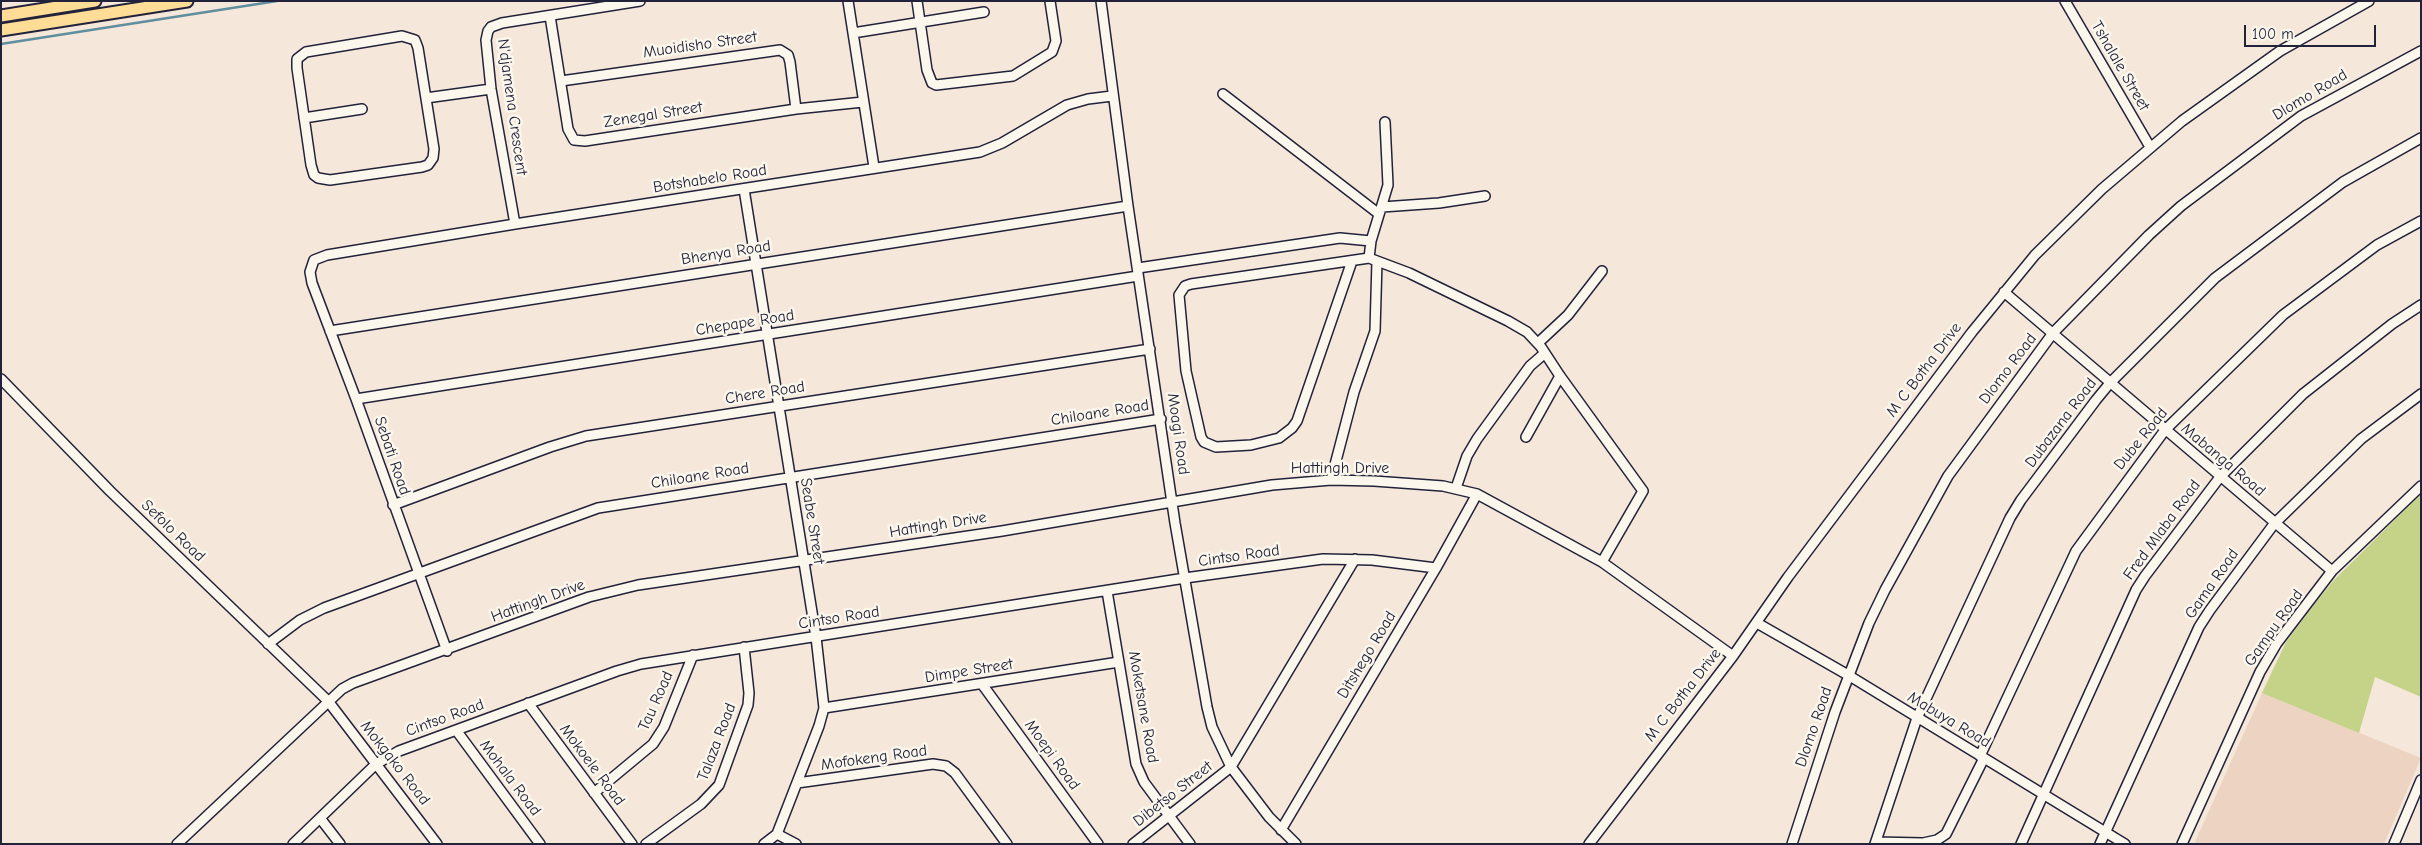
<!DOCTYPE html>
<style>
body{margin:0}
#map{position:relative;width:2422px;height:845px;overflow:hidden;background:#f5e7d9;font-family:"Comic Neue",sans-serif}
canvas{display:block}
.frame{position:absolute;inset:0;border:2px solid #22223b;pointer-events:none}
.scale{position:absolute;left:2244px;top:25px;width:132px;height:22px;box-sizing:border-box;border:2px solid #22223b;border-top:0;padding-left:6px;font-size:15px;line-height:18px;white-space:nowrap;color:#22223b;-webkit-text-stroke:4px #fbf7ec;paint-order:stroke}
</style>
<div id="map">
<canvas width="2422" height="845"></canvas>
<div class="frame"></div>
<div class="scale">100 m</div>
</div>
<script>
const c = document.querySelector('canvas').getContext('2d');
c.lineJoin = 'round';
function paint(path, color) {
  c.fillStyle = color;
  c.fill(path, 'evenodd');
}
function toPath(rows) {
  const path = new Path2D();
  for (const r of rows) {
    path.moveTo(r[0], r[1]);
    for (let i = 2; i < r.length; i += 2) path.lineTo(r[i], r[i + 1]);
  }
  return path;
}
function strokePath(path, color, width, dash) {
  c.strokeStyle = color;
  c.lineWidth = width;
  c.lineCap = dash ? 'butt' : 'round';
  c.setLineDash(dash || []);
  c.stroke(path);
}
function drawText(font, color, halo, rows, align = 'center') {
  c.font = font + ' "Comic Neue",sans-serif';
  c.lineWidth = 5;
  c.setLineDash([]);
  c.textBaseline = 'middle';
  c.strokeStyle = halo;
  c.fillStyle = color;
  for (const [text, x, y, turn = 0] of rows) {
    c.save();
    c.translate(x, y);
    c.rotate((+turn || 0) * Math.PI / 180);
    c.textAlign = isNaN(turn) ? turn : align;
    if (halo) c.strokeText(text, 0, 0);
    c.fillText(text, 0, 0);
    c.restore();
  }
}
paint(toPath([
 [2262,693,2421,758,2384,844,2194,844]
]), '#edd4c2');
paint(toPath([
 [2421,494,2421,697,2375,677,2359,733,2262,693,2286,642,2316,602,2334,580]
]), '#c4d387');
strokePath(toPath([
 [1,44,277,1]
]), '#5e8e9f', 2.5);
const minor = toPath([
 [848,1,874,167],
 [917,1,927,70,932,83,936,85,1013,76,1052,52,1056,41,1050,1],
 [1101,1,1128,206,1175,523,1207,707,1212,727,1231,767,1269,817,1296,844],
 [2065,1,2150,147],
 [550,16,568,129,574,140,585,141,796,109,863,102],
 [853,33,984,12],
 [402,36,415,40,418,48,434,149,433,158,428,165,422,167,330,180,318,178,314,175,311,165,297,68,297,59,306,52,402,36],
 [561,81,780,50,788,55,790,62,796,109],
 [1223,94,1379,214],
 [426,98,491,89],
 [304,118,362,109],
 [744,189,816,637,824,708,819,726,777,834,764,844],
 [1382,207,1439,203,1485,196],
 [515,224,491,89,486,40,488,31,491,27,502,23,640,1],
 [1369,258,1371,241,1388,185,1385,122],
 [1377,261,1409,273,1508,321,1527,332,1541,347,1560,376,1643,491,1602,562],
 [1138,268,1340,238,1371,241],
 [2004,292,2332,571],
 [330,331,1128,206],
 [1538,343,1568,315,1602,271],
 [1,379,110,491,328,701,437,844],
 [356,399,1138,276],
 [1526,437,1560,376],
 [1331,480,1354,392,1375,331,1377,261,1369,258,1191,284,1185,286,1179,295,1186,371,1201,437,1204,442,1216,447,1251,445,1279,438,1292,428,1297,421,1352,261],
 [1456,488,1467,456,1477,439,1530,366,1545,353],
 [393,505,550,447,586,436,1150,349],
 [1107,591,1136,764,1144,782,1190,844],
 [1757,623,1848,675,2125,844],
 [268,644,300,620,324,608,598,508,1161,419],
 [447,651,356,399,312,283,310,272,314,260,327,255,515,224,980,152,1002,143,1067,105,1088,99,1112,96],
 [982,684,1098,844],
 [528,703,632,844],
 [824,708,1119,662],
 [456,730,540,844],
 [1980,756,2076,551,2165,430,2283,315,2377,245,2421,221],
 [797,783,933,764,946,766,955,773,1007,844],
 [594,793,653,744,664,727,693,655],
 [320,818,340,844],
 [1281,830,1436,568,1477,494],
 [777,834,796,844],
 [1876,842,1923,843,1937,840,1946,834,1984,758],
 [177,844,342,689,353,683,589,597,638,585,1002,531,1272,485,1331,480,1374,481,1443,486,1477,494,1602,562,1733,656],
 [293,844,376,764,399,751,617,671,641,664,1185,578,1323,559,1372,560,1436,568],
 [646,844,701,804,719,785,748,705,749,693,744,647],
 [1133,844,1231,767,1355,559],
 [1589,844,1733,656,1788,577,1972,332,2035,255,2102,189,2182,121,2280,51,2369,1],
 [1792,844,1835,712,1869,623,1885,590,1948,476,2053,333,2149,235,2181,206,2301,116,2421,51],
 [1875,844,1917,718,2010,518,2021,500,2096,400,2110,383,2215,278,2343,182,2421,138],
 [2021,844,2136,590,2145,576,2220,477,2303,394,2392,324,2421,305],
 [2100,844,2199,627,2210,610,2274,524,2361,439,2421,394],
 [2182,844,2260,672,2277,643,2332,571,2421,486],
 [2394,844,2421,780]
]);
const major = toPath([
 [1,16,95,1],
 [1,30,187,1]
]);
strokePath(minor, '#22223b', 12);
strokePath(major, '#22223b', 15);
strokePath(minor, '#fbf7ec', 9);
strokePath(major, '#ffdd96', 11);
drawText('16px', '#22223b', '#fbf7ec', [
 ["Muoidisho Street",700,45,-8],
 ["Tshalale Street",2120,66,60],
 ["Dlomo Road",2310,95,-31],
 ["N'djamena Crescent",512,107,82],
 ["Zenegal Street",653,115,-9],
 ["Botshabelo Road",710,179,-9],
 ["Bhenya Road",726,253,-9],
 ["Chepape Road",745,323,-9],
 ["Dlomo Road",2008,369,-53],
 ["M C Botha Drive",1924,370,-53],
 ["Chere Road",765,393,-9],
 ["Chiloane Road",1100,413,-9],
 ["Dubazana Road",2061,423,-53],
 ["Moagi Road",1178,434,82],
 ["Dube Road",2141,439,-51],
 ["Sebati Road",392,456,71],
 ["Mabanga Road",2223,460,40],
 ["Hattingh Drive",1340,468],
 ["Chiloane Road",700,476,-9],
 ["Seabe Street",812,521,81],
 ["Hattingh Drive",938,525,-9],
 ["Fred Mlaba Road",2162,530,-54],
 ["Sefolo Road",173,531,44],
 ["Cintso Road",1239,556,-8],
 ["Gama Road",2212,584,-55],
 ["Hattingh Drive",538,601,-20],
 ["Cintso Road",839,618,-9],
 ["Gampu Road",2274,628,-55],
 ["Ditshego Road",1367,655,-59],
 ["Dimpe Street",969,671,-9],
 ["M C Botha Drive",1683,695,-52],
 ["Tau Road",656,701,-66],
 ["Moketsane Road",1143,707,80],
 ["Cintso Road",445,718,-20],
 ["Mabuya Road",1949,720,31],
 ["Dlomo Road",1814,727,-71],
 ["Talaza Road",717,742,-69],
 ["Moepi Road",1052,755,54],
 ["Mofokeng Road",874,758,-8],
 ["Mokgako Road",395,763,52],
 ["Mokoele Road",592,765,53],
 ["Mohala Road",510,778,53],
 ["Dibetso Street",1173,794,-38]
]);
</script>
